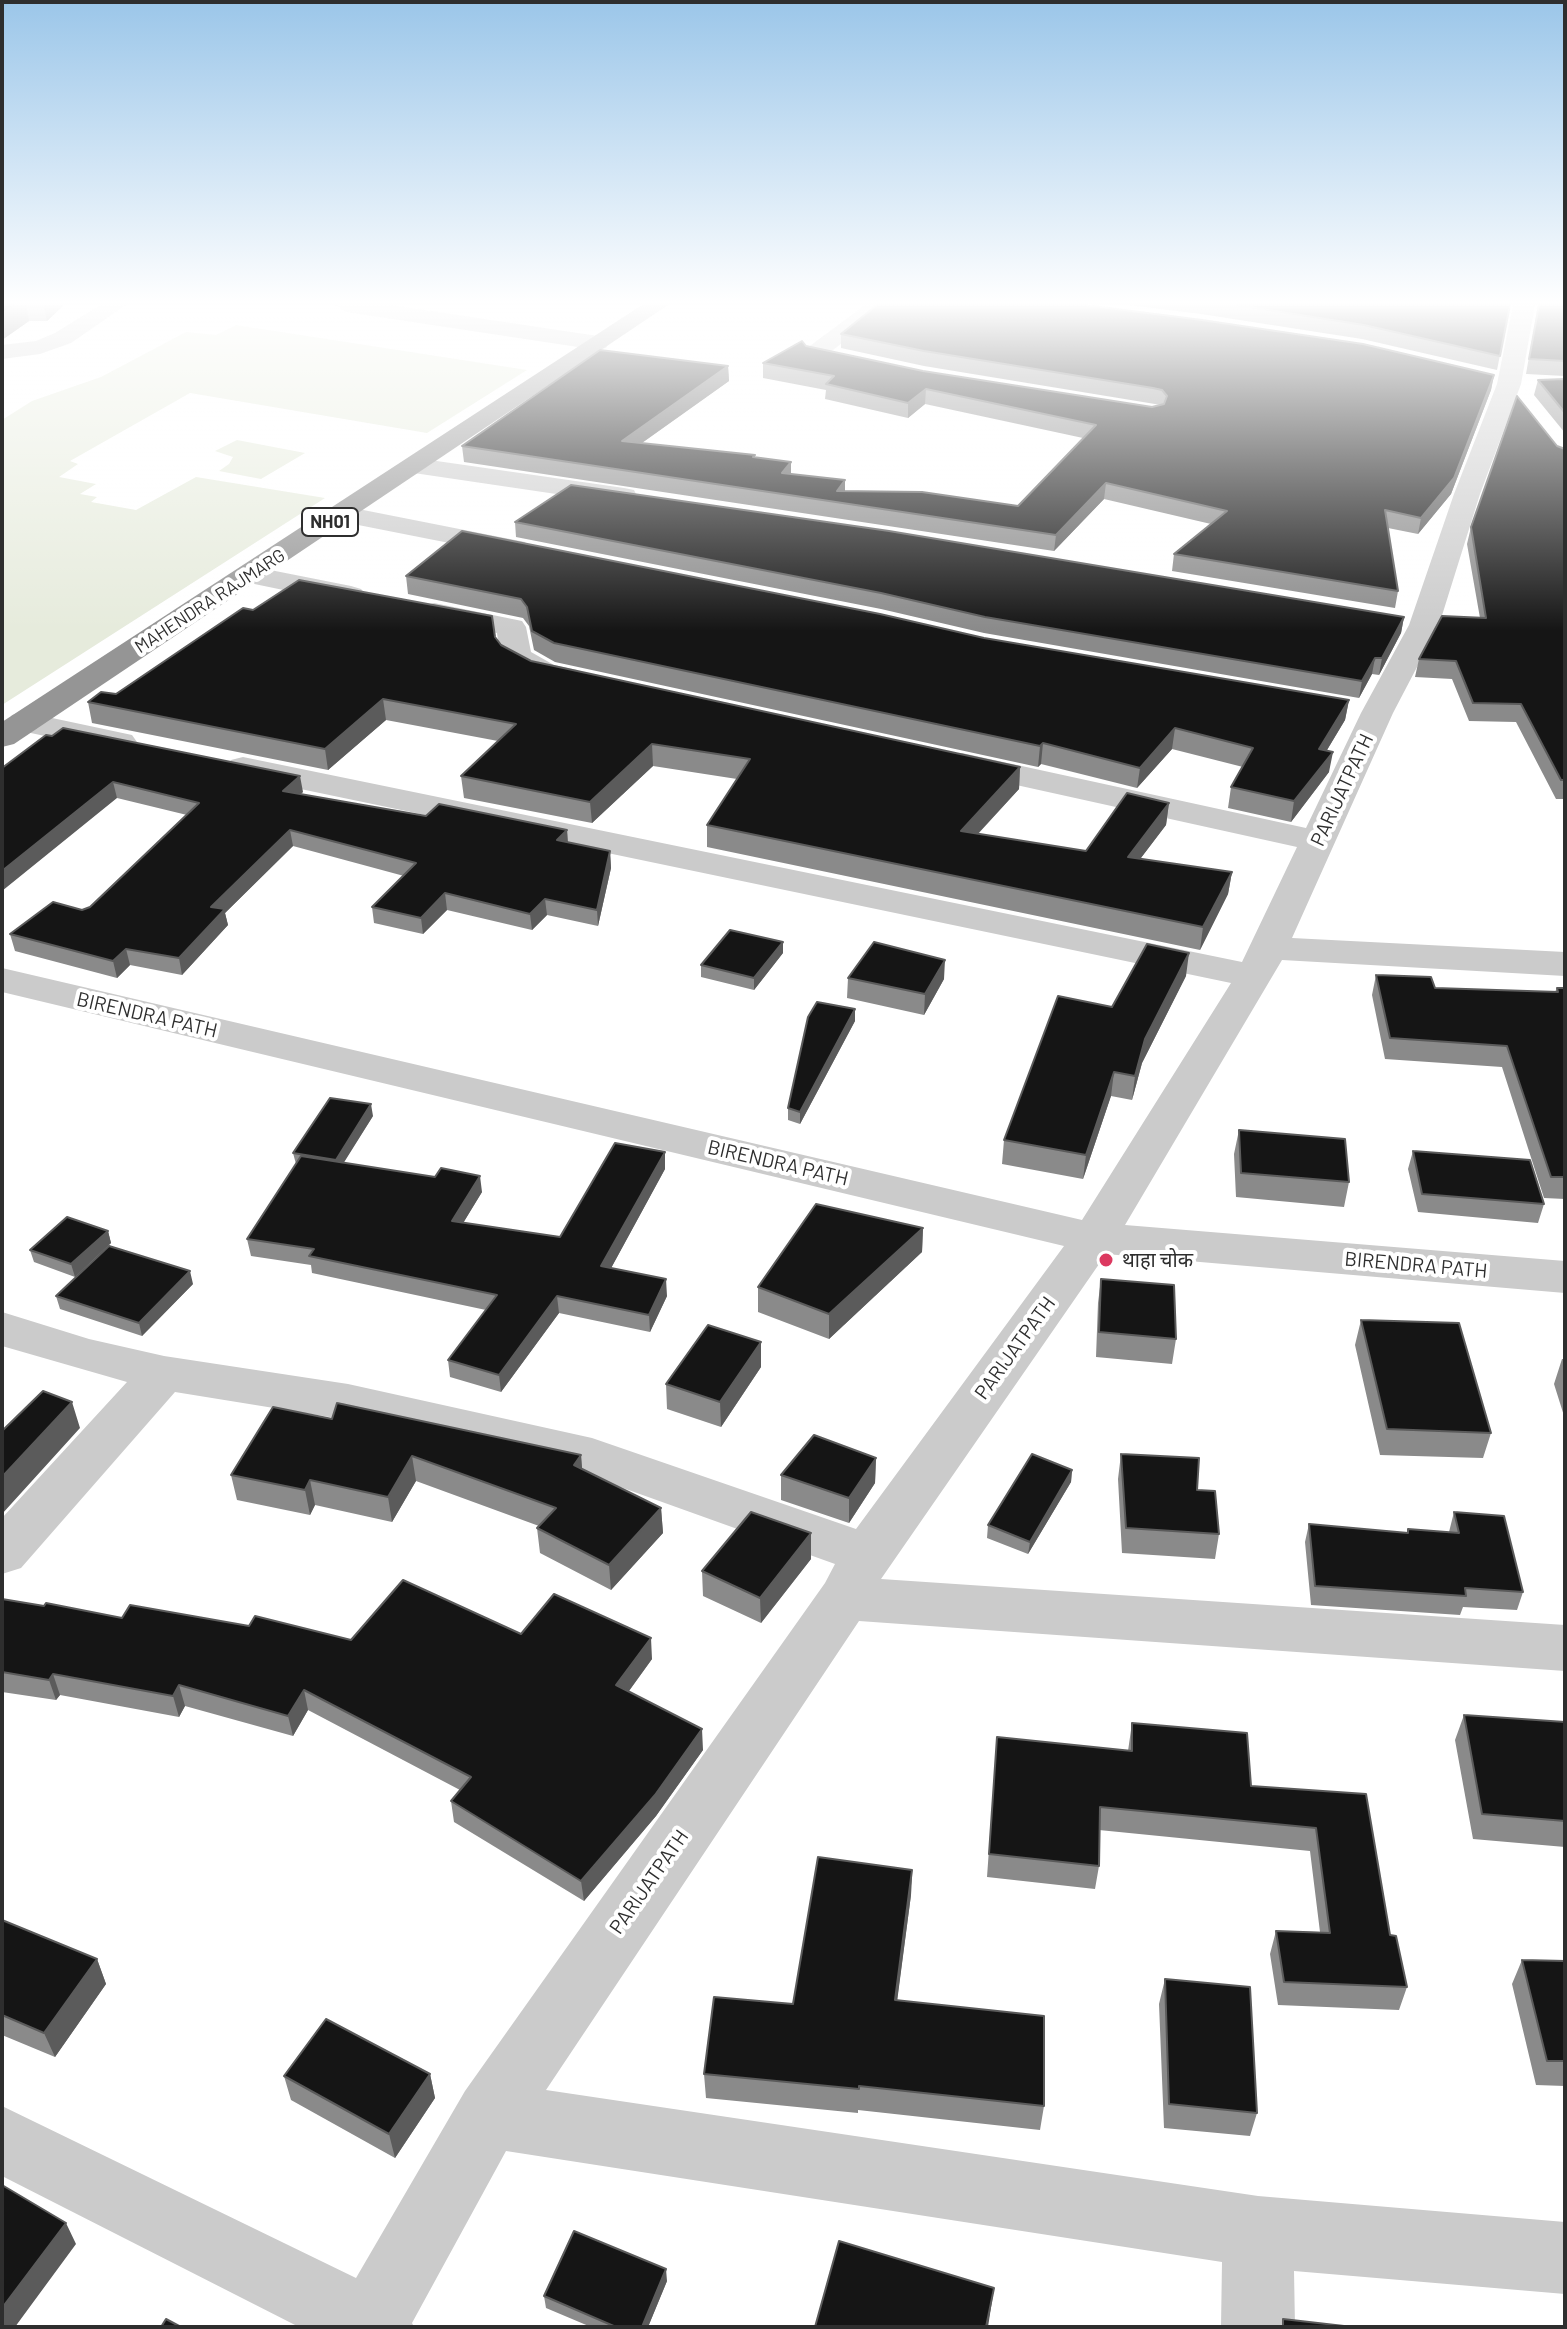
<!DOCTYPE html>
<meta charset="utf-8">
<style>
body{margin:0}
#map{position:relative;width:1567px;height:2329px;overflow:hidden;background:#fff;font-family:Barlow,sans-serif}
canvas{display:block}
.frame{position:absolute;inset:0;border:4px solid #2e2e2e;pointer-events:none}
</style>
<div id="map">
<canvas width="1567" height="2329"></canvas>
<div class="frame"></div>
</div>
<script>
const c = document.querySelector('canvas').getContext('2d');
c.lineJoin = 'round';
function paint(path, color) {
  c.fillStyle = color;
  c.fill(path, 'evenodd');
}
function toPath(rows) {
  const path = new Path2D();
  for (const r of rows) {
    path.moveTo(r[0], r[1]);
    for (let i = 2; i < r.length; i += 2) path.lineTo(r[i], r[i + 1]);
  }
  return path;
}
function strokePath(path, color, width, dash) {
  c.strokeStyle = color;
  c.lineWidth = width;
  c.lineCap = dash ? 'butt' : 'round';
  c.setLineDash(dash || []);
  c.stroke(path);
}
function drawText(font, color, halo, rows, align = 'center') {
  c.font = font + ' Barlow,"Noto Sans Devanagari",sans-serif';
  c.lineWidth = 8;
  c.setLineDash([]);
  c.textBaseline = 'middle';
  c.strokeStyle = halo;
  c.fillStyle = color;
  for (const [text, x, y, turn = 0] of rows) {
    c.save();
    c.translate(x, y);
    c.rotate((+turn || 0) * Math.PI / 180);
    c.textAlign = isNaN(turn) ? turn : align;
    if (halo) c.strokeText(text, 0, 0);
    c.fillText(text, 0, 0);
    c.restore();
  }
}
paint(toPath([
 [236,325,527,370,427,433,190,393,70,461,78,464,59,477,96,484,80,494,97,497,91,502,136,510,196,477,325,498,2,705,2,420,32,401,101,377,186,332,216,335],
 [237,440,305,453,261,479,219,471,229,464,233,457,215,451]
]), '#e6ebdc');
paint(toPath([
 [100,305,126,305,71,343,40,354,2,359,2,345,36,341,55,333,100,305],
 [335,305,391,305,598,336,606,338,609,343,606,348,598,350,346,312,335,305],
 [865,305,890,305,823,358,807,358,803,353,807,348,865,305],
 [1513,305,1535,305,1521,384,1480,494,1439,625,1393,713,1292,938,1565,952,1565,976,1282,960,1125,1225,1565,1261,1565,1293,1106,1254,881,1579,1565,1625,1565,1671,859,1621,546,2090,1258,2196,1565,2222,1565,2294,1294,2271,1295,2327,1221,2327,1222,2262,506,2151,412,2323,414,2327,299,2327,2,2176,2,2106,356,2278,465,2091,825,1583,835,1564,584,1474,348,1420,175,1392,21,1568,2,1574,2,1518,127,1382,2,1346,2,1312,89,1339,164,1356,348,1384,592,1438,856,1529,1064,1246,2,992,2,968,1082,1220,1231,983,243,777,231,774,226,767,231,760,243,757,1242,962,1297,847,962,773,950,770,945,763,950,756,962,753,1306,828,1361,713,1409,625,1454,494,1497,384,1513,305],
 [416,458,624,488,634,490,637,496,634,502,624,504,407,472,403,466,407,460,416,458],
 [343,506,515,540,525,542,529,548,525,554,515,556,333,520,329,514,333,508,343,506],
 [250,566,351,586,361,589,366,595,361,601,351,604,240,581,236,575,240,569,250,566],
 [434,603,522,621,526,627,531,652,554,665,577,670,582,677,577,684,566,686,533,679,505,664,500,657,497,633,423,618,419,612,423,606,434,603],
 [24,712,132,735,137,742,132,749,120,752,12,729,8,722,12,715,24,712]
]), '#cbcbcb');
paint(toPath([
 [642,305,668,305,14,744,2,747,2,722,642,305]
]), '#959595');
paint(toPath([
 [2,305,64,305,47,321,29,321,2,340],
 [1128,305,1510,305,1497,370,1362,339,1201,314],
 [1538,305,1565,305,1565,376,1526,374],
 [841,334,1494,375,1491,390,1451,494,1418,534,1388,528,1398,591,1395,608,1172,571,1174,554,1211,524,1104,499,1054,551,464,462,462,446,728,366,729,381,642,443,791,462,791,474,845,491,1018,506,1083,438,925,404,908,418,825,399,826,390,763,378,763,363,806,346,923,371,1152,407,1161,405,924,366,841,348],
 [1565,379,1565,433,1534,395,1538,380],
 [1557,446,1565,449,1565,799,1556,799,1516,722,1469,721,1452,679,1415,677,1419,659,1480,618,1467,544,1471,527],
 [515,522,1404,617,1401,633,1379,675,1372,674,1359,698,984,633,881,609,516,537],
 [406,576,984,638,1349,700,1345,720,1327,750,1329,772,1291,822,1228,808,1231,787,1243,767,1172,749,1137,788,1041,764,1038,767,555,662,534,650,529,626,523,618,408,594],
 [253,610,495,637,501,645,531,661,1020,767,1019,789,978,834,1086,851,1169,803,1166,825,1140,859,1232,872,1228,894,1200,950,707,847,707,825,737,779,653,766,592,823,464,798,461,776,498,741,386,720,328,770,92,723,88,702,116,694],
 [2,768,303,792,300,794,426,816,567,830,568,842,610,851,611,868,598,926,547,915,532,930,447,910,423,934,374,923,372,907,404,876,293,846,225,913,228,925,182,975,130,965,117,978,15,951,10,934,90,907,187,815,117,798],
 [783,953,754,990,701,977,701,965],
 [1376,975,1435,988,1555,992,1557,988,1565,988,1565,1199,1544,1198,1502,1067,1385,1059,1372,995],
 [1186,976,1142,1063,1132,1100,1111,1096,1083,1179,1002,1164,1004,1140,1112,1007],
 [848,978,944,979,924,1015,847,998],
 [855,1009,855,1021,800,1124,788,1120,788,1108],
 [373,1116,343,1163,482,1192,463,1223,560,1237,665,1152,665,1169,611,1268,667,1296,650,1332,559,1313,501,1392,450,1377,448,1360,486,1310,312,1273,311,1265,251,1256,247,1239,296,1164,293,1153],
 [1239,1130,1349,1182,1344,1207,1236,1197,1234,1154],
 [1413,1151,1544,1204,1538,1223,1418,1212,1408,1169],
 [923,1228,922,1252,829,1339,758,1312,758,1287],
 [108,1231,111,1243,75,1277,34,1262,30,1250],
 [1101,1279,1176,1339,1172,1364,1096,1357,1098,1303],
 [193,1284,142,1336,60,1309,56,1296],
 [1361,1320,1491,1433,1483,1458,1380,1455,1355,1345],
 [1562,1359,1565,1359,1565,1419,1554,1384],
 [761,1367,721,1427,667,1409,666,1384],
 [332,1419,581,1455,582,1470,661,1508,663,1533,611,1590,540,1553,537,1528,539,1526,416,1481,392,1522,315,1505,310,1515,237,1500,231,1475],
 [1121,1454,1197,1490,1219,1534,1215,1559,1122,1553,1118,1479],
 [876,1458,875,1483,849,1523,781,1500,781,1475],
 [1072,1470,1071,1482,1028,1554,987,1538,988,1525],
 [1454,1512,1523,1592,1517,1610,1463,1607,1460,1615,1311,1605,1305,1542,1309,1524,1407,1533,1408,1529,1449,1532],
 [811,1533,811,1559,761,1623,703,1596,702,1571],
 [2,1599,122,1618,249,1626,351,1640,521,1634,652,1659,629,1691,703,1750,656,1816,584,1901,454,1822,451,1801,460,1790,308,1710,293,1736,185,1706,179,1717,60,1695,56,1700,2,1692],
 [1464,1715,1565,1722,1565,1847,1473,1839,1455,1740],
 [1132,1723,1251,1786,1366,1794,1390,1935,1407,1987,1399,2010,1278,2005,1270,1954,1276,1931,1320,1932,1310,1851,1099,1830,1099,1866,1095,1889,987,1877,997,1737,1128,1751],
 [912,1870,911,1895,897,2000,1044,2106,1040,2130,858,2110,858,2113,706,2098,704,2074,793,2004],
 [2,1920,97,1959,106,1984,55,2057,2,2035],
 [1522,1960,1565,1961,1565,2086,1536,2085,1512,1984],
 [1165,1979,1257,2113,1250,2136,1164,2128,1159,2004],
 [430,2074,435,2098,395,2158,291,2100,284,2076],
 [667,2281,648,2327,591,2327,546,2308,544,2296]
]), '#8a8a8a');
paint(toPath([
 [14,305,26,305,29,321,2,340,2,314],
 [44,305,64,305,47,321],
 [728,366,729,381,622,457,622,441],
 [1494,375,1491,390,1451,494,1418,534,1421,518],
 [926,389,925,404,908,418,908,403],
 [791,462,791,478,782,473],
 [845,480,845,497,837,491],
 [1106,483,1104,499,1054,551,1056,535],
 [1404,617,1401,633,1379,675,1382,658],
 [1375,658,1372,674,1359,698,1362,681],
 [383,699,386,720,328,770,325,749],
 [1349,700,1345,720,1315,770,1319,749],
 [1175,728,1172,749,1137,788,1140,768],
 [1043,743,1041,764,1038,767,1040,746],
 [652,744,653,766,592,823,590,802],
 [1333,752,1329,772,1291,822,1294,801],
 [1020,767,1019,789,960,853,961,831],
 [300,776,303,792,286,807,283,791],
 [113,782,117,798,2,891,2,871],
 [1169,803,1166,825,1125,879,1128,857],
 [290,830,293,846,225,913,228,925,182,975,179,958,211,907],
 [567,830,568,846,557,840],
 [610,851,611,868,598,926,597,910],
 [1232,872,1228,894,1200,950,1203,927],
 [445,893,447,910,423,934,421,918],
 [545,899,547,915,532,930,530,914],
 [783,942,783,953,754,990,754,978],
 [126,949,130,965,117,978,113,961],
 [1189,953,1186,976,1142,1063,1132,1100,1135,1076,1145,1039],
 [945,960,944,979,924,1015,925,994],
 [855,1009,855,1021,800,1124,800,1112],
 [1114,1072,1111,1096,1083,1179,1086,1155],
 [371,1104,373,1116,338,1172,336,1160],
 [665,1152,665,1169,603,1283,601,1266],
 [480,1176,482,1192,454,1238,452,1221],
 [923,1228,922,1252,829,1339,829,1314],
 [108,1231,111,1243,75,1277,71,1264],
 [190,1271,193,1284,142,1336,139,1323],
 [666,1279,667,1296,650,1332,649,1315],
 [557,1296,559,1313,501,1392,499,1375],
 [761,1342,761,1367,721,1427,720,1402],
 [72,1402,80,1428,2,1514,2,1477],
 [581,1455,583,1480,574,1465],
 [412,1456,416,1481,392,1522,388,1497],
 [876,1458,875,1483,849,1523,849,1498],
 [1072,1470,1071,1482,1028,1554,1030,1542],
 [310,1480,315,1505,310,1515,305,1490],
 [661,1508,663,1533,611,1590,609,1565],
 [811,1533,811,1559,761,1623,760,1598],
 [651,1638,652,1659,618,1706,616,1685],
 [53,1674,60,1695,56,1700,49,1680],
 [179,1685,185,1706,179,1717,173,1696],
 [304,1690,308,1710,293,1736,288,1716],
 [702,1729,703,1750,656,1816,584,1901,581,1881],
 [912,1870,911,1895,894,2025,895,2000],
 [97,1959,106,1984,55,2057,44,2033],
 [430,2074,435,2098,395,2158,389,2134],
 [66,2223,76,2244,15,2327,2,2327,2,2308],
 [666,2269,667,2281,648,2327,642,2327],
 [994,2288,988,2327,986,2327]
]), '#5b5b5b');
const building = toPath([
 [2,305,14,305,2,314,2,305],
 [877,305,1085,305,1202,320,1363,344,1494,375,1454,478,1421,518,1385,510,1398,591,1174,554,1227,511,1106,483,1056,535,462,446,600,350,728,366,622,441,755,455,753,457,791,462,782,473,845,480,837,491,922,492,1018,506,1096,425,926,389,908,403,826,384,834,376,763,363,802,341,806,346,923,371,1152,407,1164,404,1167,396,1162,390,1153,388,924,351,841,334,877,305],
 [1237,305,1510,305,1500,356,1364,325,1237,305],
 [1539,305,1565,305,1565,361,1529,359,1539,305],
 [1565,379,1565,413,1538,380,1565,379],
 [1517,396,1557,446,1565,449,1565,780,1561,780,1521,704,1473,703,1456,661,1419,659,1442,616,1486,618,1471,527,1517,396],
 [571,485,889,531,1404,617,1382,658,1375,658,1362,681,985,617,881,593,515,522,571,485],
 [462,531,880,614,984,638,1349,700,1319,749,1333,752,1294,801,1231,787,1253,748,1175,728,1140,768,1043,743,1040,746,554,643,532,631,527,607,521,599,406,576,462,531],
 [299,580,492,616,495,637,501,645,531,661,1020,767,961,831,1086,851,1127,793,1169,803,1128,857,1232,872,1203,927,707,825,750,759,652,744,590,802,461,776,516,724,383,699,325,749,88,702,101,692,116,694,243,608,253,610,299,580],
 [63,728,300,776,283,791,426,816,439,804,567,830,557,840,610,851,597,910,545,899,530,914,445,893,421,918,372,907,416,863,290,830,211,907,225,909,179,958,126,949,113,961,10,934,53,902,82,910,90,907,199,803,113,782,2,871,2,768,46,735,52,736,63,728],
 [730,930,783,942,754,978,701,965,730,930],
 [874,942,945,960,925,994,848,978,874,942],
 [1147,944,1189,953,1145,1039,1135,1076,1114,1072,1086,1155,1004,1140,1058,996,1112,1007,1147,944],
 [1376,975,1431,977,1435,988,1558,992,1557,988,1565,988,1565,1177,1551,1177,1507,1046,1390,1038,1376,975],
 [817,1002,855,1009,800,1112,788,1108,808,1017,817,1002],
 [330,1098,371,1104,336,1160,293,1153,330,1098],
 [1239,1130,1345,1139,1349,1182,1241,1173,1239,1130],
 [615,1143,665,1152,601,1266,666,1279,649,1315,557,1296,499,1375,448,1360,497,1295,309,1256,314,1249,247,1239,301,1156,435,1177,441,1168,480,1176,452,1221,560,1237,615,1143],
 [1413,1151,1530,1160,1544,1204,1422,1194,1413,1151],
 [816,1204,923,1228,829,1314,758,1287,816,1204],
 [67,1217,108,1231,71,1264,30,1250,67,1217],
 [109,1246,190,1271,139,1323,56,1296,109,1246],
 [1101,1279,1174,1285,1176,1339,1099,1332,1101,1279],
 [1361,1320,1459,1323,1491,1433,1387,1429,1361,1320],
 [708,1325,761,1342,720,1402,666,1384,708,1325],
 [43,1391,72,1402,2,1477,2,1431,43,1391],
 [337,1403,581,1455,574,1465,661,1508,609,1565,537,1528,556,1508,412,1456,388,1497,310,1480,305,1490,231,1475,273,1407,332,1419,337,1403],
 [814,1435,876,1458,849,1498,781,1475,814,1435],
 [1032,1454,1072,1470,1030,1542,988,1525,1032,1454],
 [1121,1454,1199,1458,1197,1490,1215,1491,1219,1534,1126,1528,1121,1454],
 [751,1512,811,1533,760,1598,702,1571,751,1512],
 [1454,1512,1504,1516,1523,1592,1465,1588,1466,1596,1315,1586,1309,1524,1408,1533,1408,1529,1459,1533,1454,1512],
 [403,1580,521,1634,554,1594,651,1638,616,1685,702,1729,655,1795,581,1881,451,1801,471,1777,304,1690,288,1716,179,1685,173,1696,53,1674,49,1680,2,1672,2,1599,44,1606,46,1603,122,1618,130,1605,249,1626,255,1616,351,1640,403,1580],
 [1464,1715,1565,1722,1565,1821,1482,1814,1464,1715],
 [1132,1723,1247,1733,1251,1786,1366,1794,1390,1935,1396,1936,1407,1987,1284,1982,1276,1931,1330,1933,1316,1828,1100,1807,1099,1866,989,1854,997,1737,1132,1751,1132,1723],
 [818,1857,912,1870,895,2000,1044,2016,1044,2106,859,2086,859,2089,704,2074,714,1997,793,2004,818,1857],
 [2,1920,97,1959,44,2033,2,2015,2,1920],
 [1522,1960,1565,1961,1565,2061,1547,2061,1522,1960],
 [1165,1979,1250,1987,1257,2113,1169,2104,1165,1979],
 [326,2019,430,2074,389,2134,284,2076,326,2019],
 [2,2185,66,2223,2,2308,2,2185],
 [574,2231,666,2269,642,2327,616,2327,544,2296,574,2231],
 [839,2241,994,2288,986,2327,815,2327,839,2241],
 [166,2319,181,2327,161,2327,166,2319],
 [1283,2319,1344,2326,1344,2327,1283,2327,1283,2319]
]);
paint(building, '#151515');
strokePath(building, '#5b5b5b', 2);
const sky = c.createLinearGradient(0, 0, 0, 631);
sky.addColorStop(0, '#9bc6e9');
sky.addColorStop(0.48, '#fff');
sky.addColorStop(1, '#ffffff00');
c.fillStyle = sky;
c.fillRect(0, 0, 1567, 631);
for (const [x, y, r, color] of [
 [1106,1260,8,"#dc3960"]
]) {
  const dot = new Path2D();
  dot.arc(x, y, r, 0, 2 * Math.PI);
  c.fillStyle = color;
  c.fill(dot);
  strokePath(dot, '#fff', 3);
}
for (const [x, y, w] of [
 [330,522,56]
]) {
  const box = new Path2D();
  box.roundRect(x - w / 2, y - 14, w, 28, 6);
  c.fillStyle = '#fff';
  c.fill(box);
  strokePath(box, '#2e2e2e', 2);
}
drawText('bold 18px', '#2e2e2e', null, [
 ["NH01",330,522]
]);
drawText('18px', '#2e2e2e', '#fff', [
 ["MAHENDRA RAJMARG",210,601,-33]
]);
drawText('20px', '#2e2e2e', '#fff', [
 ["PARIJATPATH",1342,790,-65],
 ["BIRENDRA PATH",147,1015,13],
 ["BIRENDRA PATH",778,1163,13],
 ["BIRENDRA PATH",1416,1265,5],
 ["PARIJATPATH",1015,1348,-54],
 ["PARIJATPATH",649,1882,-55]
]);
drawText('20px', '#2e2e2e', '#fff', [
 ["थाहा चोक",1122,1260]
], 'left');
</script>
